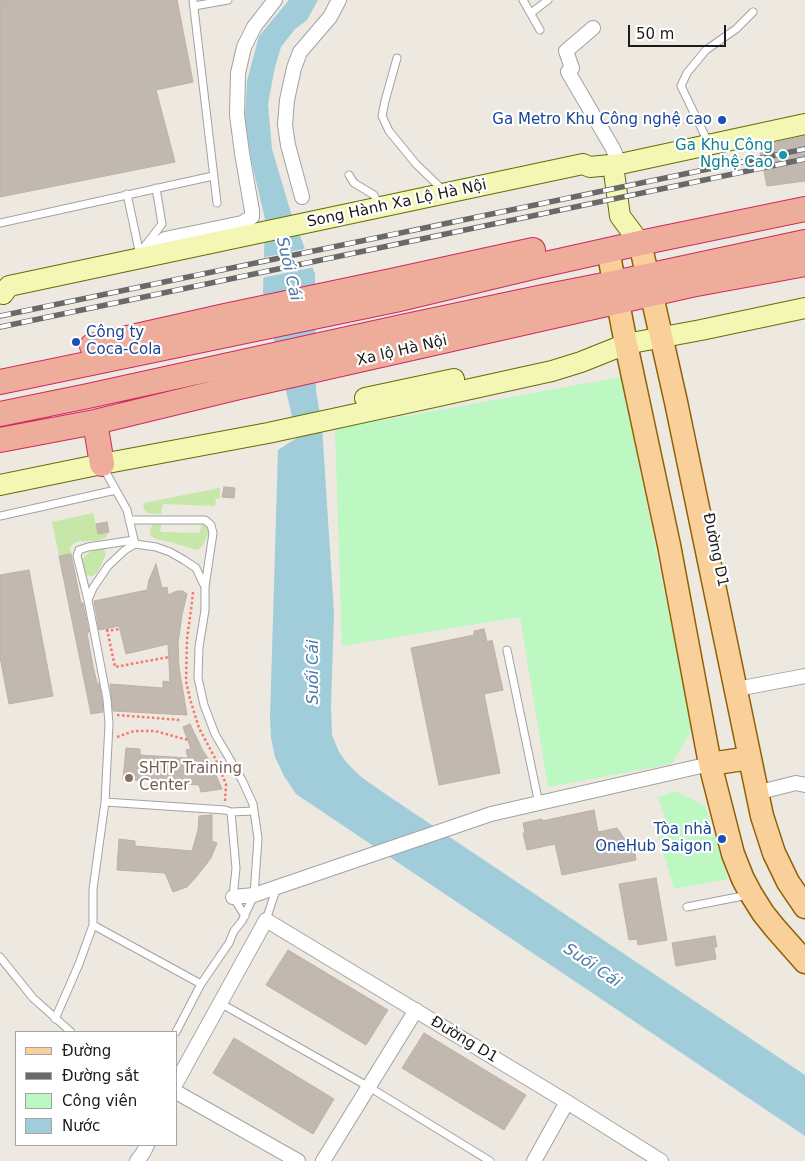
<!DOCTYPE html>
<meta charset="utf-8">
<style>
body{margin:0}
#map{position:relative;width:805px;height:1161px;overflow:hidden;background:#ede9e1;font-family:"DejaVu Sans",sans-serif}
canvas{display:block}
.legend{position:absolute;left:15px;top:1031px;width:162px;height:115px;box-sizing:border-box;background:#fff;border:1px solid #a4a4a4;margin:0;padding:6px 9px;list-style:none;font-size:15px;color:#1b1b1b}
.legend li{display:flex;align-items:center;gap:10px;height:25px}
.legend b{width:25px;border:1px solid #a4a4a4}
.scale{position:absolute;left:628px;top:25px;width:98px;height:22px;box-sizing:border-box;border:2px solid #1b1b1b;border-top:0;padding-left:6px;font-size:15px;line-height:18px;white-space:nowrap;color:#1b1b1b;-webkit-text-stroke:4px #fff;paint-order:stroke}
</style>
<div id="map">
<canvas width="805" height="1161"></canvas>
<ul class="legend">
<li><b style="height:6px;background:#f9d099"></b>Đường</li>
<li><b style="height:6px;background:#696969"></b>Đường sắt</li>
<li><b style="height:14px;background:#bdf7c2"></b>Công viên</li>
<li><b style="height:14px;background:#a1cdda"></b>Nước</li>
</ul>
<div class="scale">50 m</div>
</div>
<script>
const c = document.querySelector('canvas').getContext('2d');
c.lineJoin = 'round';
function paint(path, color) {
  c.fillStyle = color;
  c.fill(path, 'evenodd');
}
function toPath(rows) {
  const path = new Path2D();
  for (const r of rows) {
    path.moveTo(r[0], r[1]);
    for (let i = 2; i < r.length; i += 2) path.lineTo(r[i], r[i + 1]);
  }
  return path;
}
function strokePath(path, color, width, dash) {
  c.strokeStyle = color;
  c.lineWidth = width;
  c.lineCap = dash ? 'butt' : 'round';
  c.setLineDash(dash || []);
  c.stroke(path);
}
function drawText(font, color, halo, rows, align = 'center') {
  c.font = font + ' "DejaVu Sans",sans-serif';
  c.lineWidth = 4.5;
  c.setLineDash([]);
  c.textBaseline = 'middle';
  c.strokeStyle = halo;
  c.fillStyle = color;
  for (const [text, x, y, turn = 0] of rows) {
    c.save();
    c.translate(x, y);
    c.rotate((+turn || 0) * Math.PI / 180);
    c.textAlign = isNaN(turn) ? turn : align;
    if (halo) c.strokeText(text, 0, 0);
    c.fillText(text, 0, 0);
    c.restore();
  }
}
paint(toPath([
 [220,488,220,498,216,499,215,506,164,504,162,506,161,514,147,513,144,509,143,503],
 [93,513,98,534,109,532,105,538,96,541,79,541,74,543,70,548,71,554,59,556,52,522],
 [160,522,162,524,160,531,162,532,199,533,202,524,207,526,209,531,203,545,198,550,194,549,166,541,155,539,151,536,150,533,151,527,155,523],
 [96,549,104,549,106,554,97,573,93,576,85,575,82,559,90,552]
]), '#c6e7a7');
paint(toPath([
 [621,377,692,729,672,764,548,787,520,617,342,646,335,429],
 [676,791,705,806,728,879,674,889,655,824,667,823,658,797]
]), '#bdf7c2');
paint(toPath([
 [289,0,318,0,307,20,295,29,281,47,275,67,268,104,272,149,291,213,315,274,316,391,322,426,334,613,331,706,332,735,339,752,348,764,360,776,381,791,805,1075,805,1136,296,794,284,776,275,757,271,738,270,718,278,450,297,438,263,292,265,219,252,164,245,120,247,81,259,36]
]), '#a1cdda');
paint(toPath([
 [308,248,315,267,261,278,262,258]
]), '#ede9e1');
const building = toPath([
 [0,0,177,0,193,82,156,90,175,162,0,197,0,0],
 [805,136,805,181,767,186,759,146,805,136],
 [224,487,235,488,234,498,222,497,224,487],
 [107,522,109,532,98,534,96,524,107,522],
 [71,554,81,603,83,603,89,632,87,633,93,666,97,683,99,684,102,700,103,712,91,714,59,556,71,554],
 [156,564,162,588,167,587,168,595,177,591,183,591,187,594,182,615,178,643,179,667,187,715,113,711,110,684,163,688,163,681,170,682,168,644,126,654,119,626,99,630,94,601,147,590,149,580,156,564],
 [29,570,53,696,9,704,0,657,0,575,29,570],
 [484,629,487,642,492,640,503,690,484,694,500,773,439,785,411,648,474,635,474,631,484,629],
 [190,724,203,751,210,761,222,789,201,792,199,785,123,779,126,748,140,749,140,755,188,758,186,750,191,749,183,727,190,724],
 [594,810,598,832,617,828,635,854,636,860,562,875,555,844,527,850,523,833,525,833,523,823,542,819,542,821,594,810],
 [212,815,212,841,217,843,211,858,197,876,187,887,173,892,165,873,117,870,119,839,135,841,135,846,192,851,198,830,199,816,212,815],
 [656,878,667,940,638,945,637,939,629,940,619,884,656,878],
 [715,936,717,947,714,947,716,959,676,966,672,943,715,936],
 [288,950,388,1010,366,1045,266,985,288,950],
 [424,1033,526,1095,504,1130,402,1068,424,1033],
 [234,1038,334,1099,313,1134,213,1073,234,1038]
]);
paint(building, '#c1b8b0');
strokePath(building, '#beafa4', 1);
const service = toPath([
 [193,0,217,203],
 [523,0,540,30],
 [194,6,228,0],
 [531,13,548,0],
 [397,58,385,101,382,116,389,131,416,164,444,191],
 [708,142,681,86,687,73,706,50,736,29,753,12],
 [349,175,354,183,374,195,379,205],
 [127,194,140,255],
 [0,223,213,176],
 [142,250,162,224,156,188],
 [103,467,127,510,135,544],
 [0,516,116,490],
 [129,520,205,520,211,525,213,533,205,587,205,610,199,647,198,678,204,705,215,734,242,780,253,804,258,838,254,895,242,921,234,931,229,943,201,984,176,1032],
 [88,600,93,588,108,566,125,550,135,544,156,547,170,552,184,560,196,568,205,587],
 [507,650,539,804],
 [105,802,225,810,231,812,254,811],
 [231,812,236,868,233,897,245,916],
 [687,907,748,895],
 [266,920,277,887],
 [93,925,201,984],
 [0,957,33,998,71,1032],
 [220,1003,369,1087,490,1161],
 [55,1019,79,964,93,925,93,889,105,802,109,724,107,699,88,600,77,556,79,550,88,547,134,540]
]);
const minor = toPath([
 [593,28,566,51,572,68,568,72,612,147,620,164],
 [302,197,288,145,285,125,287,100,294,68,300,52,330,17,339,0],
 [145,254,165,239,242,223,252,217,252,211,242,153,237,115,238,73,244,47,254,27,275,0],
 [742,688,805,676],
 [756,793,796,783,805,785],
 [233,897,254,895,491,814,710,764],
 [176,1083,266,920,567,1102,661,1161],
 [176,1092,298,1161],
 [137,1161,143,1153,147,1145],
 [323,1161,416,1010],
 [534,1161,567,1102]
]);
const secondary = toPath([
 [613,165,620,216,640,243],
 [3,294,9,286,583,164,590,167,620,164,805,124],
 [365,398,454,379],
 [0,485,102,464,268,433,425,399,552,371,581,362,626,344,701,330,805,308]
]);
const primary = toPath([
 [640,243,676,402,762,816,774,853,788,882,805,907],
 [608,250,626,344,669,545,710,764,733,854,743,879,751,894,763,913,775,928,805,962],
 [710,764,750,758]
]);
const trunk = toPath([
 [92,346,225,316,391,281,533,250],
 [0,382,395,300,537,266,640,243,805,209],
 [0,414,88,396,402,327,543,297,614,283,805,242],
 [95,422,102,464],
 [0,440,95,422,239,387,691,285,805,264]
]);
strokePath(service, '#a2a2a2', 9);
strokePath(minor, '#a2a2a2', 16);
strokePath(secondary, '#626d07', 22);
strokePath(primary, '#8f6103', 25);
strokePath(trunk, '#d12761', 26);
strokePath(toPath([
 [193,592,192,602,187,639,186,681,190,699,199,728,215,758,226,784,225,802],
 [107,629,115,667,169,657],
 [106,631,120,629],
 [117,715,180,720],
 [117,737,134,731,155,731,188,740]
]), '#f67768', 2.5, [2.5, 2.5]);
strokePath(service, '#fff', 7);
strokePath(minor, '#fff', 14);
strokePath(secondary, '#f4f7b4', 20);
strokePath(primary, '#f9d099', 22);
strokePath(trunk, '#eeac9a', 24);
const rail = toPath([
 [0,316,805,149],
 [0,327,805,159]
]);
strokePath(rail, '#696969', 5.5);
strokePath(rail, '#fff', 4, [11]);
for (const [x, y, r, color] of [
 [722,120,5,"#1a4fb4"],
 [783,155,5,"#0f9aa8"],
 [76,342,5,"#1a4fb4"],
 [129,778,5,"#8d6e63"],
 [722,839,5,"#1a4fb4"]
]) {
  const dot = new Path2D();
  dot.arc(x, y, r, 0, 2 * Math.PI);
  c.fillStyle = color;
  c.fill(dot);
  strokePath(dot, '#fff', 2);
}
drawText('15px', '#164399', '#fff', [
 ["Ga Metro Khu Công nghệ cao",712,120],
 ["Công ty",86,333,"left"],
 ["Coca-Cola",86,350,"left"],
 ["Tòa nhà",712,830],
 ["OneHub Saigon",712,847]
], 'right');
drawText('15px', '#0d838f', '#fff', [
 ["Ga Khu Công",773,146],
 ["Nghệ Cao",773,163]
], 'right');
drawText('15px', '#1b1b1b', '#fff', [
 ["Song Hành Xa Lộ Hà Nội",397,204,-12],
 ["Xa lộ Hà Nội",402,351,-13],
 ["Đường D1",715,550,78],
 ["Đường D1",464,1040,31]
]);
drawText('15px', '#785e54', '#fff', [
 ["SHTP Training",139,769],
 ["Center",139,786]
], 'left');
drawText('italic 16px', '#4b79a8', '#fff', [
 ["Suối Cái",288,269,77],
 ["Suối Cái",314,672,-90],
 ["Suối Cái",592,966,34]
]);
</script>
